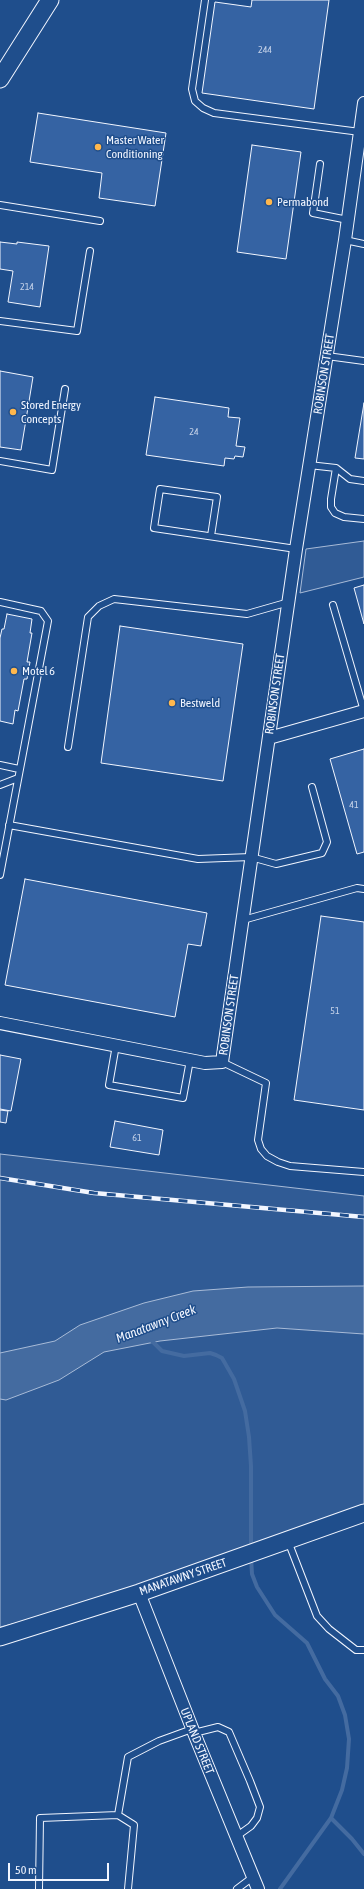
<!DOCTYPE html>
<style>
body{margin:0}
#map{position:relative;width:364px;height:1889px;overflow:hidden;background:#1f4e8c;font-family:"Asap Condensed",sans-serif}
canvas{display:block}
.scale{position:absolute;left:8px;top:1863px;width:101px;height:18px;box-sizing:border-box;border:2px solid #f2f6ff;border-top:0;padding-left:5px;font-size:12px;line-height:14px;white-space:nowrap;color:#f2f6ff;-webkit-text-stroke:3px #1f4e8c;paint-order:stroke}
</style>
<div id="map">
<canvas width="364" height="1889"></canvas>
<div class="scale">50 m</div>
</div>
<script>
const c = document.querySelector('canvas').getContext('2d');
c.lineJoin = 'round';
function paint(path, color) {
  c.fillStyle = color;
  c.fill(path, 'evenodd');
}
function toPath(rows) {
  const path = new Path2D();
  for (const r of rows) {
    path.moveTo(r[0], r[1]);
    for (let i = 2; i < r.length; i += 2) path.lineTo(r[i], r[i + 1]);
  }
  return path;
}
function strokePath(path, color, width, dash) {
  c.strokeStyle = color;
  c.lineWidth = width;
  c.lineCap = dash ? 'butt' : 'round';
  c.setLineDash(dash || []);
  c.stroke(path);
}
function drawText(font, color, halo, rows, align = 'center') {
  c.font = font + ' "Asap Condensed",sans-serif';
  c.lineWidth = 3;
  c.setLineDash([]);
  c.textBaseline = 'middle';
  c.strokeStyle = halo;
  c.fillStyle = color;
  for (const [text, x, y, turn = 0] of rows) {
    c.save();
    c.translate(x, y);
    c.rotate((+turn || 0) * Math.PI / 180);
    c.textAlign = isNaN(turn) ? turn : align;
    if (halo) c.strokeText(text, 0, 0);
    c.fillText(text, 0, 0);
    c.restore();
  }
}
const green = toPath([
 [364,541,364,577,300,593,306,549,364,541],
 [0,1154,364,1196,364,1514,139,1593,0,1627,0,1154]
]);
paint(green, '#305b95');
strokePath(green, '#a8bbd7', 1);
const water = toPath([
 [364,1286,364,1334,277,1328,160,1341,104,1352,59,1380,6,1400,0,1399,0,1353,55,1341,80,1325,144,1303,193,1291,248,1287,364,1286]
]);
paint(water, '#446ba0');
strokePath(water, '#a8bbd7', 1);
strokePath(toPath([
 [151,1340,162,1351,184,1356,210,1353,216,1355,222,1358,234,1379,245,1411,249,1437,251,1466,251,1548],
 [251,1557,252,1574,257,1587,275,1615,307,1643,325,1679,338,1696,345,1715,349,1739,347,1768,342,1790,331,1818,280,1889],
 [331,1818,352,1839,364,1854]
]), '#446ba0', 4);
const building = toPath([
 [252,0,329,0,314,109,202,93,215,2,251,7,252,0],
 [38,113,166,133,155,206,99,198,102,173,30,162,38,113],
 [252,145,301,152,286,259,237,252,252,145],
 [0,242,17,244,17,242,49,246,40,307,8,302,13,271,0,269,0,242],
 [0,371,33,377,21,450,0,447,0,371],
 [155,397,229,408,228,417,240,418,236,446,245,447,243,457,235,456,234,459,225,458,224,466,146,455,155,397],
 [364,403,364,459,355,458,364,403],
 [364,585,364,624,354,588,364,585],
 [7,614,32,619,30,633,32,633,27,662,30,662,27,679,24,679,18,711,15,710,13,724,0,721,0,638,2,629,4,629,7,614],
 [120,626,243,644,223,781,101,763,120,626],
 [364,749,364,852,357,854,330,759,364,749],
 [25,879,207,913,201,946,188,944,175,1017,5,985,25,879],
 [321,916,364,922,364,1110,294,1100,321,916],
 [0,1055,21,1059,11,1111,0,1109,0,1055],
 [0,1110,8,1111,6,1123,0,1122,0,1110],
 [115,1121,163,1130,159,1155,110,1147,115,1121]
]);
paint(building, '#3563a3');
strokePath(building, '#f2f6ff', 1);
const lane = toPath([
 [205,0,192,89,195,101,203,108,214,113,360,132],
 [320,164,313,213,348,220],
 [0,205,100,221],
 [345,240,364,244],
 [0,321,77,331,90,251],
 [327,356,364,361],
 [0,461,52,470,65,389],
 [309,465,336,468,350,479,364,481],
 [336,468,331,499,331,507,335,513,344,517,364,519],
 [211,536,217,497,160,489,154,528,296,549],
 [0,602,41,611,48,621,0,875],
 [333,605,364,711],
 [68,747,88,617,99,606,114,599,247,614,289,602],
 [0,765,19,769],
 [0,785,18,778],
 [9,825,198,859,251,857,276,864,322,853,327,842,312,787],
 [243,920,357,888,364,889],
 [116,1045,109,1085,183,1098,190,1060],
 [222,1062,266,1083,258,1140,261,1149,267,1156,278,1162,290,1166,364,1172],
 [288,1541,317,1616,329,1629,356,1650,364,1650],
 [194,1733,218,1727,229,1732,250,1781,260,1807,257,1818,251,1826,237,1836],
 [118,1815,128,1757,159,1741,192,1729],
 [39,1889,40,1818,118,1815,134,1825,128,1889],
 [237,1889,253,1877]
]);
const street = toPath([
 [269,738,364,711],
 [0,1023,205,1063,222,1062,296,549,345,240,364,103],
 [139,1593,194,1733,258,1889]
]);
const secondary = toPath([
 [0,79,50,0],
 [0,1637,139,1593,364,1513]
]);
strokePath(lane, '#f2f6ff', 8);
strokePath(street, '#f2f6ff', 14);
strokePath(secondary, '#f2f6ff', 19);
strokePath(lane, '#1f4e8c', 6);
strokePath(street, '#1f4e8c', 12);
strokePath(secondary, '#1f4e8c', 17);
const rail = toPath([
 [0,1178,94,1193,364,1217]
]);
strokePath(rail, '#f2f6ff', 4.5);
strokePath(rail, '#1f4e8c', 3, [9]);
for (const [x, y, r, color] of [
 [98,147,4,"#ffb74d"],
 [269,202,4,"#ffb74d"],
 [13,412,4,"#ffb74d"],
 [14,671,4,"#ffb74d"],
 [172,703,4,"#ffb74d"]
]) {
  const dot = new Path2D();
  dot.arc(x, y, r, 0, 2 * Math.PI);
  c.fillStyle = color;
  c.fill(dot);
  strokePath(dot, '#1f4e8c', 1.5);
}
drawText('10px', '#c3d1e8', null, [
 ["244",265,50],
 ["214",27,287],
 ["24",194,432],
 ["41",354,805],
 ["51",335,1011],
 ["61",137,1138]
]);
drawText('12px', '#f2f6ff', '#1f4e8c', [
 ["Master Water",106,140],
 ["Conditioning",106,154],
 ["Permabond",277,202],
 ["Stored Energy",21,405],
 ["Concepts",21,419],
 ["Motel 6",22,671],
 ["Bestweld",180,703]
], 'left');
drawText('12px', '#f2f6ff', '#1f4e8c', [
 ["ROBINSON STREET",324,374,-81],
 ["ROBINSON STREET",275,694,-82],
 ["ROBINSON STREET",229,1015,-82],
 ["MANATAWNY STREET",183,1577,-19],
 ["UPLAND STREET",197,1741,68]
]);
drawText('italic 13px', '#f2f6ff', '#1f4e8c', [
 ["Manatawny Creek",156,1324,-21]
]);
</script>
